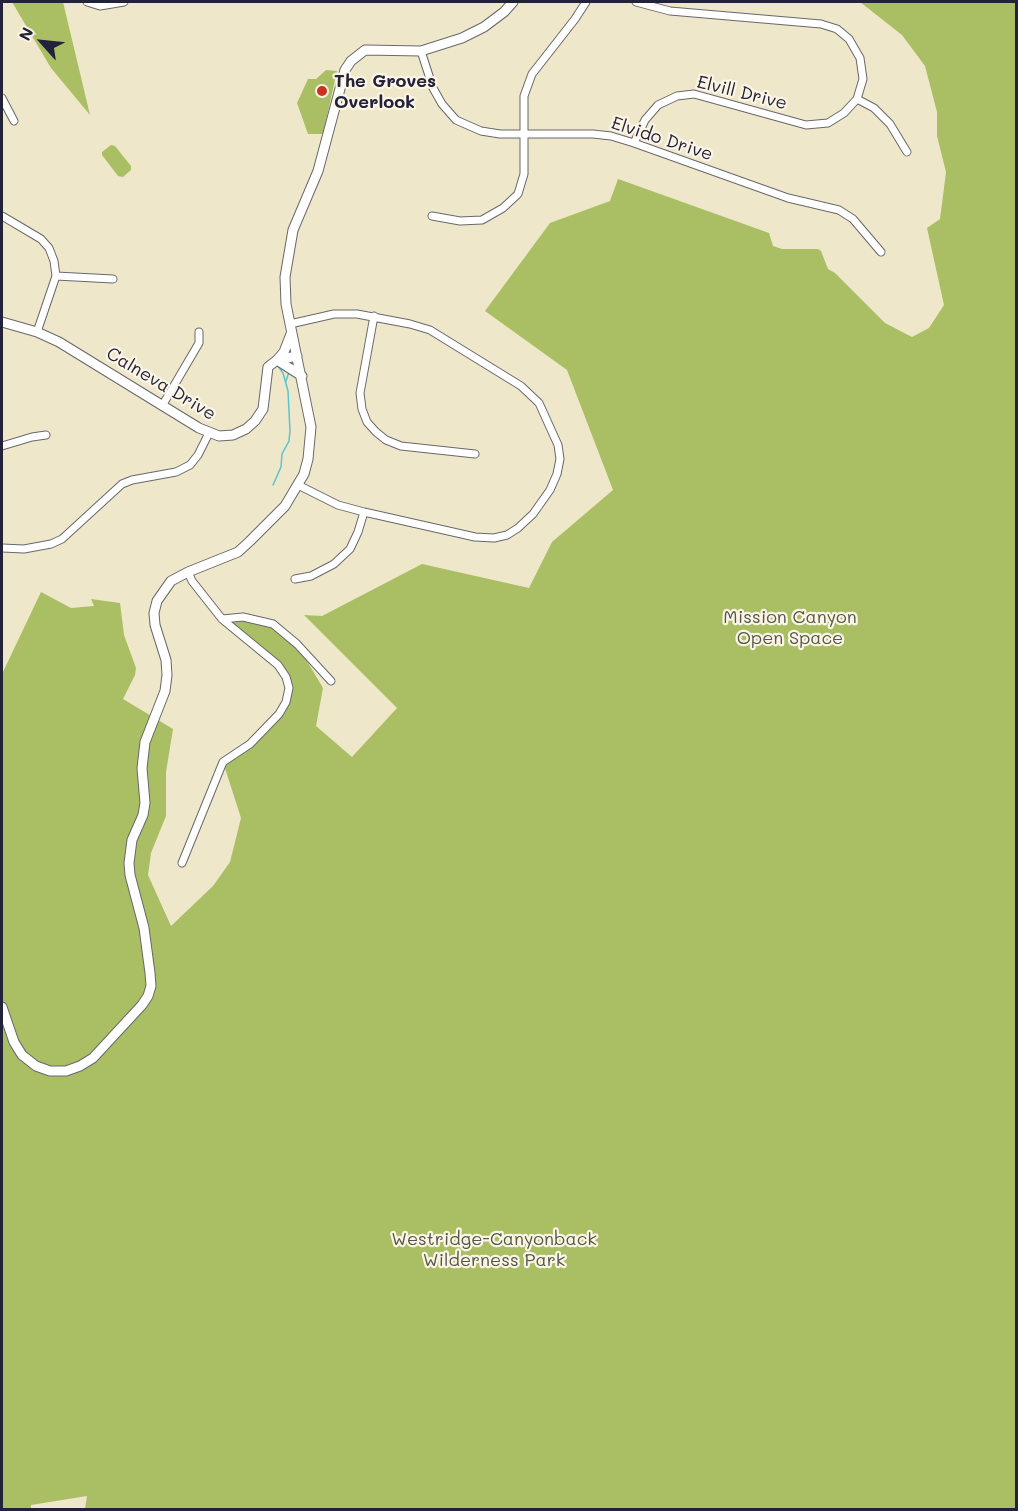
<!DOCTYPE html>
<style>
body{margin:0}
#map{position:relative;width:1018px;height:1511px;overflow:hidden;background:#eee7c9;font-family:Mali,sans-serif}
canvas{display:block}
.frame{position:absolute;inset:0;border:3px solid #22223b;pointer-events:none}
.north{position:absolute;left:12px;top:12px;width:60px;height:60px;-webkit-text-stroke:4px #fcf5e5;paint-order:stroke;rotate:297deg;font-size:16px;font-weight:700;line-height:24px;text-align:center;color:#22223b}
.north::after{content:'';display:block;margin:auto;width:21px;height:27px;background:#22223b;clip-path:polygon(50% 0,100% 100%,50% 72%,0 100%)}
</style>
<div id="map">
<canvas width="1018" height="1511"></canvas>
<div class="frame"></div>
<div class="north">N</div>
</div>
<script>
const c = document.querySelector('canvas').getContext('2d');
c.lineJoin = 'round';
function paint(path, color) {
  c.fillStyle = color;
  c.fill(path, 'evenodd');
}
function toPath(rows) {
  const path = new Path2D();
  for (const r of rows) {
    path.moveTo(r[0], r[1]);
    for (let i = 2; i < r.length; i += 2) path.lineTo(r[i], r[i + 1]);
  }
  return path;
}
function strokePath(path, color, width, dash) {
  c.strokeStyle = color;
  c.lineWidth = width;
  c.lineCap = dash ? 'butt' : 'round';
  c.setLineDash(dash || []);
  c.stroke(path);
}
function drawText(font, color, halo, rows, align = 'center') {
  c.font = font + ' Mali,sans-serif';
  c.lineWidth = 4.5;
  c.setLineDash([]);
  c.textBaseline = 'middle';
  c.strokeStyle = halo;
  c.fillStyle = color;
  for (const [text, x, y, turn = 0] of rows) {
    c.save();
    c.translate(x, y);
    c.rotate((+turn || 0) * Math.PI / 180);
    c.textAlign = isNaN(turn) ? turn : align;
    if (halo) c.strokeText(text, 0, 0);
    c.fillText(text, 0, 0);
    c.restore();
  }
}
paint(toPath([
 [12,2,63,2,90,115,51,68],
 [860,2,1016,2,1016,1509,85,1509,87,1496,31,1505,31,1509,2,1509,2,674,41,592,71,608,94,606,91,599,120,603,124,635,136,668,135,675,123,699,173,729,166,772,166,816,151,853,148,875,171,926,213,886,230,862,241,818,223,762,250,744,286,702,286,677,222,619,236,617,273,624,297,644,323,688,316,726,352,757,397,708,304,615,322,616,422,564,529,588,552,542,613,490,567,370,485,311,550,223,610,201,618,179,621,180,769,233,773,246,782,249,818,249,821,251,828,269,835,273,885,323,912,337,929,328,944,305,927,228,940,219,946,172,937,136,937,112,925,66,902,35],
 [326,70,337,71,323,134,308,134,297,103,308,79,316,79],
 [111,145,115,146,131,166,131,170,123,177,118,176,102,155,102,152]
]), '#aabf64');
strokePath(toPath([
 [286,381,289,372],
 [273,485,281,467,282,454,289,441,290,431,288,391,283,373,278,366]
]), '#58c5cf', 1.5);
const minor = toPath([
 [87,2,100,6,124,2],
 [421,51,433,88,442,104,456,120,481,131,500,134,593,134,611,136,634,143,788,198,839,210,853,219,881,252],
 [2,98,14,121],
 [857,99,874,108,890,124,907,152],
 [634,143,645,120,658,105,677,96,694,94,806,125,828,123,844,113,857,99,863,79,860,58,849,39,837,29,821,24,670,11,636,2],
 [2,216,41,239,49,248,54,261,56,276,37,332],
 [432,216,460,221,482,220,503,208,518,194,524,174,524,96,532,74,575,19,586,2],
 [56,276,113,279],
 [374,316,360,393,362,409,367,422,376,432,386,440,401,446,475,454],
 [290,324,334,314,357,314,410,324,430,330,521,386,539,403,558,445,560,459,557,474,550,490,533,514,518,528,507,535,494,538,475,537,364,512,338,505,298,485],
 [162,406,199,343,199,332],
 [2,446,32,437,46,435],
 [2,548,24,549,51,544,62,539,122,484,132,480,176,472,190,465,198,455,209,433],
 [295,579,311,576,334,564,350,549,358,532,364,512],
 [222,619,243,617,273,624,297,644,331,681],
 [182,863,223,762,250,744,279,714,286,702,289,688,286,677,278,665,222,619,192,581,188,572]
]);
const secondary = toPath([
 [2,322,37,332,59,342,199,428,219,436,233,435,246,429,255,421,263,409,268,367,277,360,297,356],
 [291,334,284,352,277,360,302,376],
 [2,1007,14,1042,22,1055,36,1066,50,1071,66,1071,80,1066,93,1058,142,1005,148,996,151,986,150,973,144,928,130,875,129,863,132,840,143,815,145,803,142,768,145,742,165,691,167,675,166,660,155,625,154,613,157,601,171,581,188,572,238,552,250,541,285,506,304,474,308,459,311,427,286,304,285,277,293,230,318,171,345,70,351,61,365,50,421,51,462,38,484,27,504,12,513,2]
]);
strokePath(minor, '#69676d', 9);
strokePath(secondary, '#69676d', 11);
strokePath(minor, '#fff', 7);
strokePath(secondary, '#fff', 9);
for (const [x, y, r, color] of [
 [322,91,6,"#c8321e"]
]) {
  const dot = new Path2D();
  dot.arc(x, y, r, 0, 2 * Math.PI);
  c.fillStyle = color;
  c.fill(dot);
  strokePath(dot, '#fcf5e5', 2);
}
drawText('bold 18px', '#22223b', '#fcf5e5', [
 ["The Groves",334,81],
 ["Overlook",334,102]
], 'left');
drawText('18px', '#22223b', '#fcf5e5', [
 ["Elvill Drive",742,93,14],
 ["Elvido Drive",662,139,18],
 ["Calneva Drive",161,384,31]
]);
drawText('18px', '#525949', '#fcf5e5', [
 ["Mission Canyon",790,617],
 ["Open Space",790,638],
 ["Westridge-Canyonback",494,1239],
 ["Wilderness Park",494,1260]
]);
</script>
